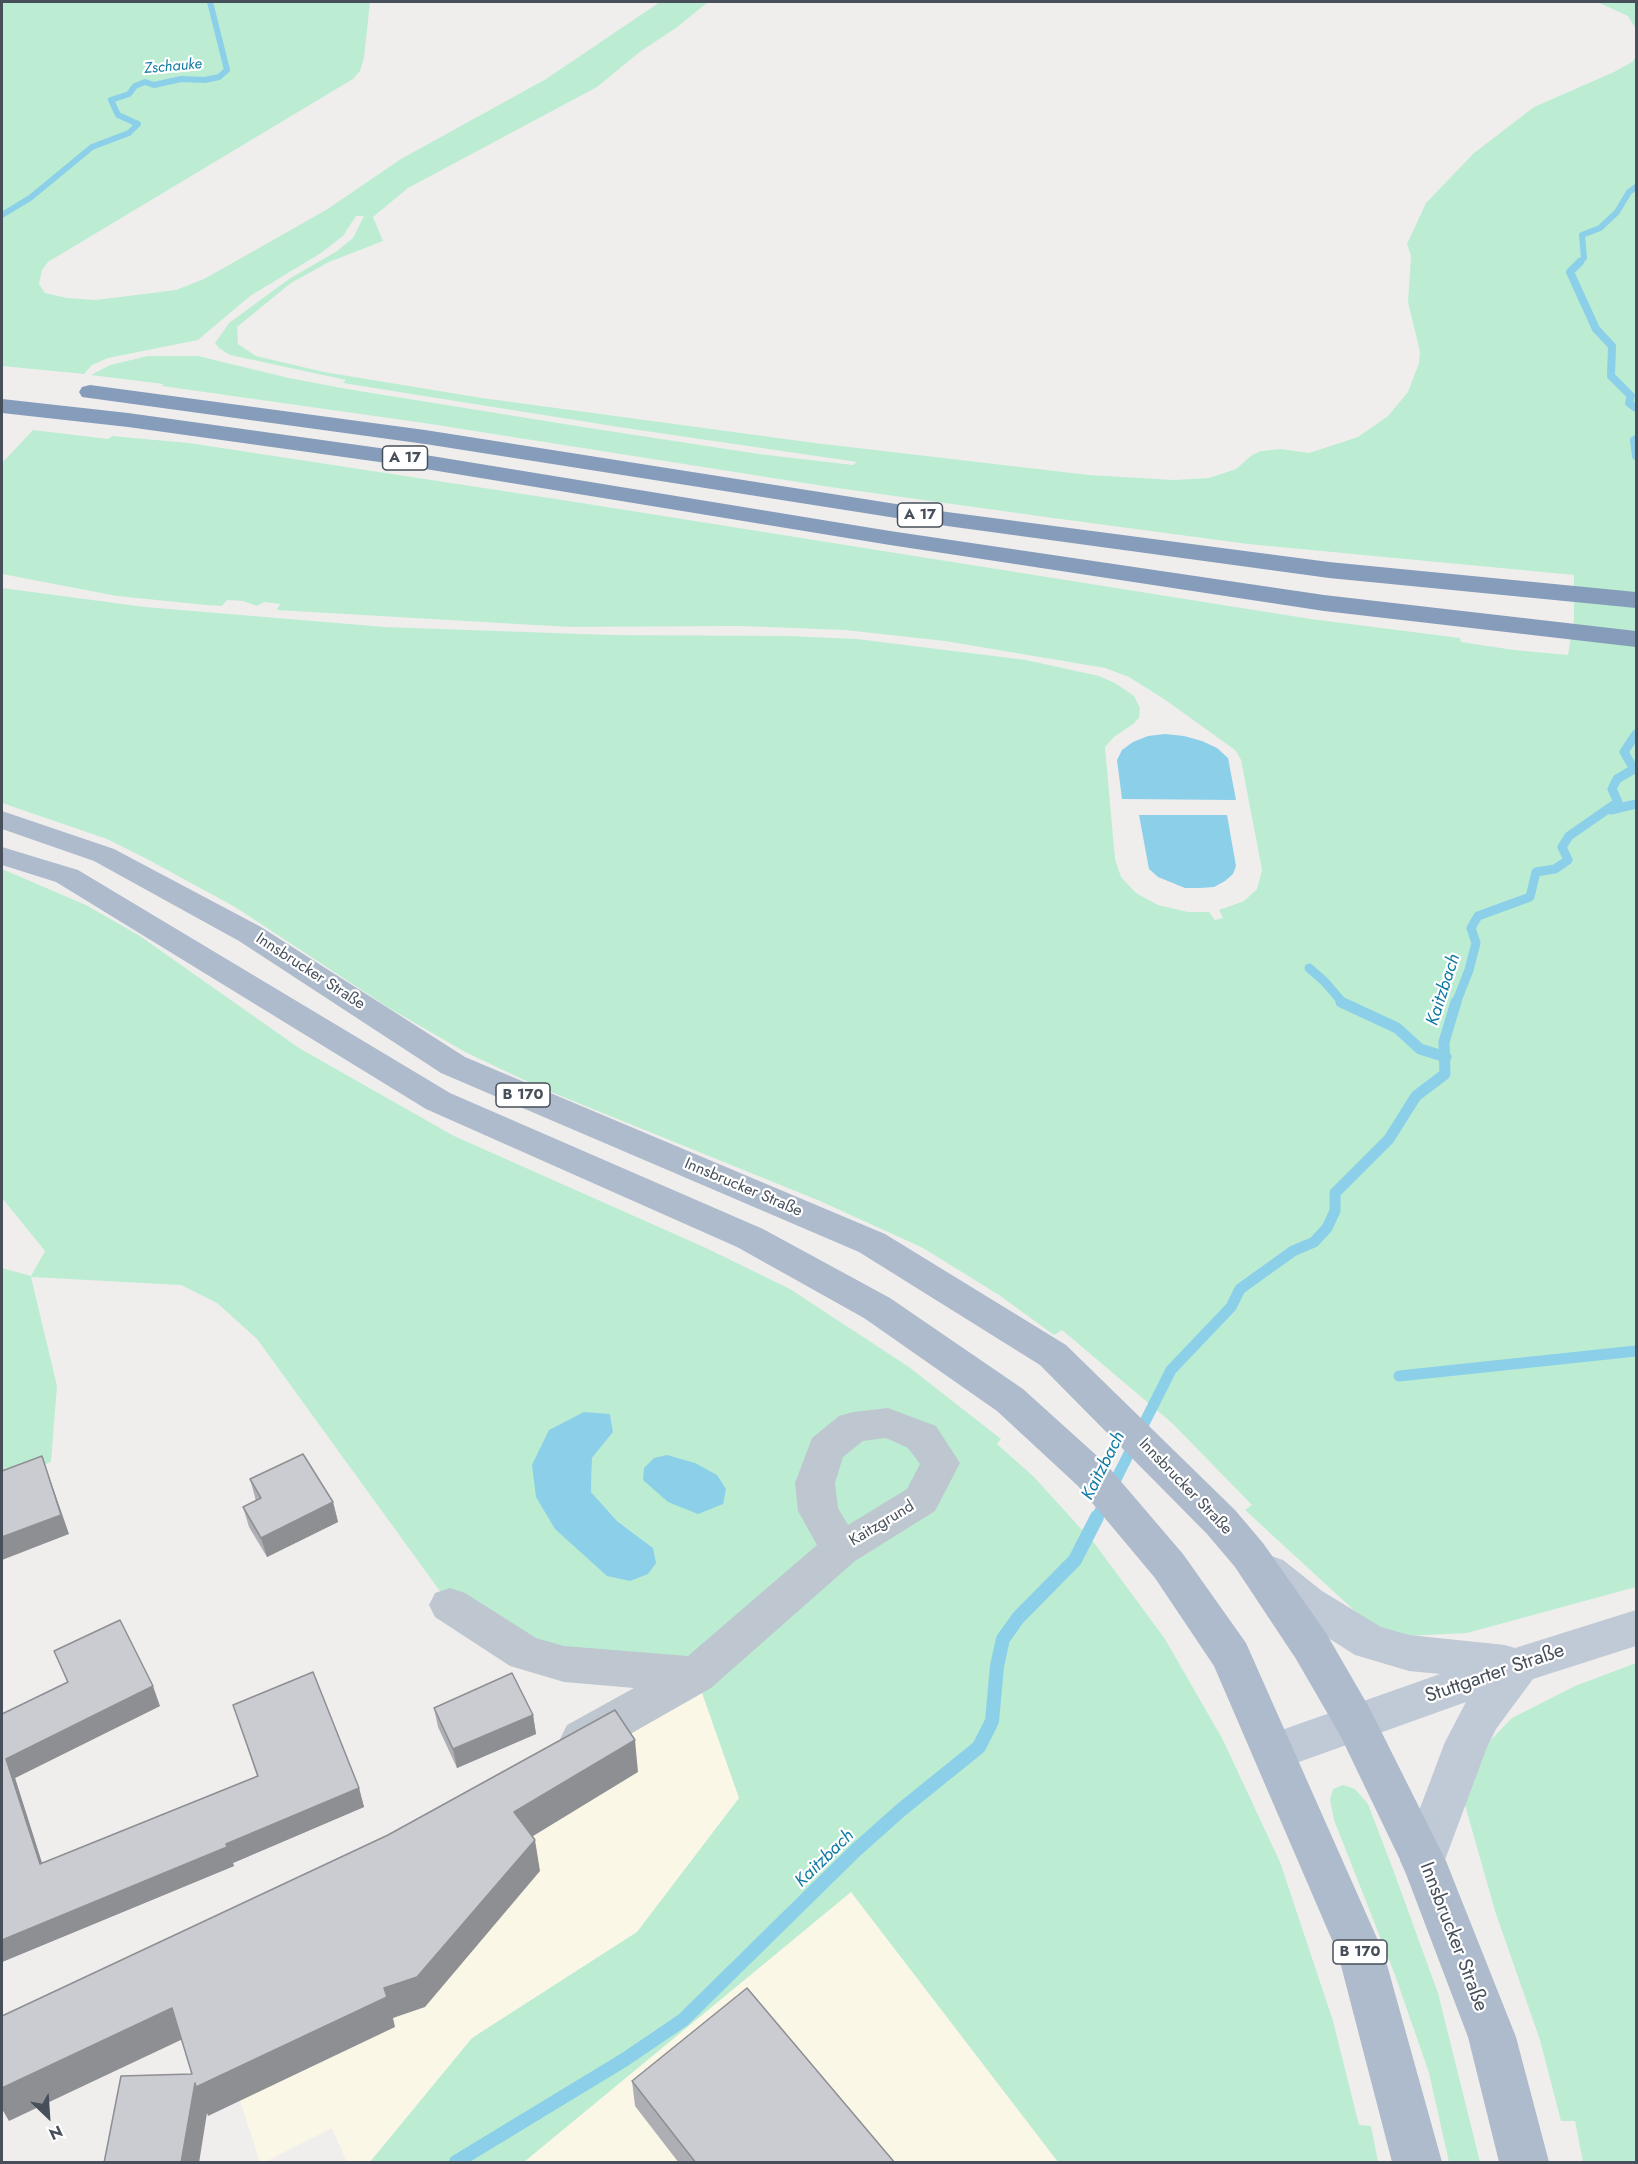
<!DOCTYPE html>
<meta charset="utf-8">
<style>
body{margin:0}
#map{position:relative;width:1638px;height:2164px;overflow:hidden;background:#f0eeed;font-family:Jost,sans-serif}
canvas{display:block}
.frame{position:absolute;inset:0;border:3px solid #464f5a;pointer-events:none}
.north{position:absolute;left:18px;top:2086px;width:60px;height:60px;-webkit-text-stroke:4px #fff;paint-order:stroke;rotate:155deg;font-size:16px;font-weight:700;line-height:24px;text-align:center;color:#464f5a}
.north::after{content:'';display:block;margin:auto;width:21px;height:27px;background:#464f5a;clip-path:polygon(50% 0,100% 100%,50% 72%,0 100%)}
</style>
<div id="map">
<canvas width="1638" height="2164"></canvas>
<div class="frame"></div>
<div class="north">N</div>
</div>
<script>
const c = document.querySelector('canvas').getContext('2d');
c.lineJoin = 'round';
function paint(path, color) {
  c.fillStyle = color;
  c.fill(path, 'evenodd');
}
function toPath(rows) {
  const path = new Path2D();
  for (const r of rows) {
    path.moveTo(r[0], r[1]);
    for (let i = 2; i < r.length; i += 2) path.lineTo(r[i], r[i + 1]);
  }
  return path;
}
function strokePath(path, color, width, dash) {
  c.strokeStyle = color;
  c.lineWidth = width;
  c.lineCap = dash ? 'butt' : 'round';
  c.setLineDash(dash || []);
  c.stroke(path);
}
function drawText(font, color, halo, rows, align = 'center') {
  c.font = font + ' Jost,sans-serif';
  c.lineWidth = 4.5;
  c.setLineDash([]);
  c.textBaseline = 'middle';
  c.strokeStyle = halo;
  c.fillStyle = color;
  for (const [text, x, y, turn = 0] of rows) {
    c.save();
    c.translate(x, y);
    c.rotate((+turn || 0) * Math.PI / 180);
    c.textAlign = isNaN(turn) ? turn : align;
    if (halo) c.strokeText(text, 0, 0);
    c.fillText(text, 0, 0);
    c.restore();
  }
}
paint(toPath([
 [696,1675,739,1798,637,1932,472,2038,370,2162,347,2162,332,2128,265,2162,260,2162,222,2045],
 [851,1892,1058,2162,524,2162]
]), '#fbf7e7');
paint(toPath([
 [2,2,370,2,364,58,360,71,353,79,48,262,42,270,39,284,45,293,67,298,96,300,176,290,204,279,326,210,401,159,546,79,660,2,708,2,676,28,641,51,597,87,408,188,373,217,383,241,329,262,291,283,237,327,238,344,256,356,324,372,482,398,815,443,1089,475,1174,480,1209,478,1236,469,1252,455,1261,451,1281,449,1309,453,1358,437,1388,416,1408,392,1419,363,1420,352,1408,302,1411,256,1407,244,1426,203,1474,153,1534,107,1614,72,1632,62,1636,57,1636,1587,1467,1633,1407,1636,1370,1625,1245,1510,1252,1505,1172,1423,1062,1330,1054,1335,999,1295,923,1248,820,1201,541,1088,465,1052,389,1008,235,907,147,859,107,839,2,803,2,588,145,607,385,627,611,635,788,636,857,639,1026,660,1099,676,1115,683,1134,696,1140,708,1139,718,1133,724,1114,737,1105,747,1115,859,1121,877,1136,893,1158,905,1188,912,1209,912,1215,920,1223,918,1219,910,1244,901,1257,889,1262,870,1241,760,1235,750,1164,699,1129,677,1105,668,945,641,845,630,740,626,569,627,277,610,280,604,264,602,257,606,243,601,227,600,222,606,206,605,117,596,2,574,2,463,33,430,108,439,112,436,189,443,569,501,1311,619,1460,638,1461,642,1514,650,1568,655,1574,619,1574,575,1248,544,1053,518,830,487,424,423,162,386,163,384,91,375,110,365,148,356,198,356,289,378,347,389,583,427,759,454,853,465,857,462,625,428,343,383,346,380,230,355,219,348,215,343,229,323,289,279,337,251,353,238,364,216,356,216,343,236,321,253,250,296,198,340,108,358,92,365,84,374,2,366],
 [1597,2,1636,2,1636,29,1628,16],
 [2,869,86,905,140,936,299,1048,454,1136,706,1248,790,1289,909,1367,1001,1439,997,1444,1034,1477,1095,1544,1165,1639,1223,1740,1280,1862,1333,2021,1359,2125,1371,2126,1378,2162,1058,2162,851,1892,524,2162,370,2162,472,2038,637,1932,739,1798,696,1676,564,1664,450,1605,257,1339,217,1303,181,1285,31,1277,57,1386,51,1462,2,1482,2,1268,31,1276,45,1251,2,1198],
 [610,1414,613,1432,592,1458,591,1492,617,1521,653,1548,555,1529],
 [1636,1663,1636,2162,1583,2162,1575,2121,1561,2121,1540,2040,1495,1911,1465,1805,1481,1750,1512,1718,1575,1686],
 [1343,1785,1355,1789,1368,1804,1394,1872,1438,1993,1480,2162,1449,2162,1429,2073,1395,1975,1334,1820,1330,1800,1333,1789]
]), '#bcedd3');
paint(toPath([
 [1165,734,1184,736,1202,741,1217,748,1228,758,1236,800,1122,799,1117,760,1122,750,1133,742,1148,736],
 [1139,815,1227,815,1236,866,1233,874,1225,881,1214,887,1200,888,1185,888,1158,877,1149,869],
 [584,1412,610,1414,613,1432,592,1458,591,1492,617,1521,653,1548,656,1563,648,1574,630,1581,607,1576,555,1529,536,1497,532,1465,549,1430],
 [667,1455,695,1463,717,1475,726,1489,723,1504,698,1514,668,1502,643,1480,644,1468,654,1458]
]), '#8bcfe9');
strokePath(toPath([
 [2,215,30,198,92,147,129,133,138,124,118,115,111,100,129,94,135,86,145,82,154,85,181,79,205,80,219,77,227,70,210,2],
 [1579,263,1584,258,1582,235,1600,228,1617,212,1629,192,1636,187]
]), '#8bcfe9', 6);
strokePath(toPath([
 [1580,262,1570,272,1596,329,1612,346,1611,376,1631,396,1629,403,1636,408],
 [1636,439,1634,440,1636,456]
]), '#8bcfe9', 8);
strokePath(toPath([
 [1611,810,1636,804],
 [1309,968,1324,981,1343,1003],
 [1456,1003,1469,970,1476,943,1471,928,1478,916,1530,897,1536,872,1555,869,1568,860,1562,847,1569,836,1618,802,1612,789,1617,779,1634,769,1624,752,1636,734]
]), '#8bcfe9', 9);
strokePath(toPath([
 [1341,1002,1397,1028,1420,1049,1446,1057],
 [1399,1376,1636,1351],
 [1096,1519,1171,1370,1231,1307,1240,1289,1293,1251,1314,1242,1327,1228,1335,1211,1335,1193,1389,1139,1416,1096,1445,1074,1444,1042,1456,1002]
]), '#8bcfe9', 11);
strokePath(toPath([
 [456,2162,624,2060,683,2020,855,1851,901,1810,979,1747,992,1721,997,1666,1003,1639,1018,1618,1075,1560,1097,1517]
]), '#8bcfe9', 14);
paint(toPath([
 [888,1408,936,1426,960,1463,935,1511,855,1561,711,1688,597,1753,582,1758,567,1753,560,1739,567,1725,634,1688,564,1682,510,1666,435,1617,429,1605,435,1593,450,1588,465,1593,536,1638,564,1646,688,1656,817,1545,798,1511,795,1483,812,1438,839,1416,853,1412,888,1408],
 [886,1438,908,1448,920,1464,907,1489,848,1525,838,1508,835,1483,843,1457,863,1441,886,1438]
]), '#bec7cf');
paint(toPath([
 [1269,1555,1283,1560,1322,1591,1381,1627,1409,1635,1505,1645,1515,1648,1636,1610,1636,1646,1533,1679,1496,1729,1487,1747,1439,1876,1423,1882,1407,1876,1400,1861,1445,1742,1466,1702,1274,1771,1259,1766,1252,1752,1259,1738,1440,1674,1409,1671,1355,1655,1292,1615,1255,1584,1249,1572,1255,1560,1269,1555]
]), '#c0c9d6');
paint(toPath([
 [2,811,114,849,261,927,465,1057,885,1234,1066,1345,1235,1510,1263,1543,1326,1633,1370,1709,1446,1861,1516,2037,1549,2162,1499,2162,1468,2037,1403,1866,1340,1735,1296,1659,1235,1567,1207,1534,1040,1365,859,1252,441,1073,239,941,94,861,2,829,2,811],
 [2,847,78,870,450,1093,763,1229,890,1298,1023,1389,1106,1464,1183,1554,1246,1643,1384,1954,1442,2162,1392,2162,1338,1954,1214,1666,1155,1578,1078,1486,997,1411,864,1318,737,1247,426,1109,56,882,2,865,2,847]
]), '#aebbcc');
paint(toPath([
 [90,385,425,430,947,512,1329,562,1636,592,1636,608,1329,578,947,526,425,444,82,397,79,392,82,387,90,385],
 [2,399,128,413,401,451,890,531,1324,595,1636,631,1636,647,1324,611,890,545,401,465,128,427,2,413,2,399]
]), '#869cbb');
paint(toPath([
 [250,1479,333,1502,338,1522,267,1557,249,1527,243,1507,256,1501],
 [54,1651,160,1706,15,1778,42,1863,257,1776,233,1705,359,1788,364,1807,233,1863,234,1866,2,1962,2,1714,67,1682],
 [434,1708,533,1715,536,1734,457,1768,438,1727],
 [632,2081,895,2163,679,2163,635,2106]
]), '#aeafb5');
paint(toPath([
 [42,1456,69,1534,2,1560,2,1537],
 [333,1502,338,1522,267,1557,261,1538],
 [153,1686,160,1706,15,1778,48,1882,40,1864,6,1759],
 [533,1715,536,1734,457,1768,453,1749],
 [635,1740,638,1772,520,1844,514,1812],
 [359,1788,364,1807,233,1863,226,1844],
 [535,1840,540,1871,425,2007,393,2018,395,2027,208,2116,207,2113,199,2163,181,2163,195,2083,384,1988],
 [227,1847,234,1866,2,1962,2,1940],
 [172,2008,185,2038,9,2121,2,2109,2,2088]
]), '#8d8f93');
const building = toPath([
 [303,1454,333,1502,261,1538,243,1507,261,1498,250,1479,303,1454],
 [42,1456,61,1515,2,1537,2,1471,42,1456],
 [120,1620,153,1686,6,1759,40,1864,258,1776,233,1705,313,1672,359,1788,226,1844,227,1847,2,1940,2,1714,68,1682,54,1651,120,1620],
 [512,1673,533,1715,453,1749,434,1708,512,1673],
 [615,1710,635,1740,514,1812,535,1840,417,1977,384,1988,387,1997,196,2087,195,2083,181,2163,104,2163,121,2076,192,2074,172,2008,2,2088,2,2016,388,1835,615,1710],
 [747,1988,895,2163,696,2163,632,2081,747,1988]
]);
paint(building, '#caccd2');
strokePath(building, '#8d8f93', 1.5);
drawText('italic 15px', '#107aa4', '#fff', [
 ["Zschauke",173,67,-5]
]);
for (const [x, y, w] of [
 [405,458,45],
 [920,515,45],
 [523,1095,54],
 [1360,1952,54]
]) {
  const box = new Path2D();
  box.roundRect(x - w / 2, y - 12, w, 24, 4.5);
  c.fillStyle = '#fff';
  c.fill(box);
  strokePath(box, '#464f5a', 1.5);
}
drawText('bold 15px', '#464f5a', null, [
 ["A 17",405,458],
 ["A 17",920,515],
 ["B 170",523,1095],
 ["B 170",1360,1952]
]);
drawText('16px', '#464f5a', '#fff', [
 ["Innsbrucker Straße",310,972,33],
 ["Innsbrucker Straße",743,1188,23],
 ["Innsbrucker Straße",1185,1487,46],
 ["Kaitzgrund",882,1524,-31]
]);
drawText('italic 18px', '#107aa4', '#fff', [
 ["Kaitzbach",1444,990,-72],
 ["Kaitzbach",1104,1466,-63],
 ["Kaitzbach",825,1859,-44]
]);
drawText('20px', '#464f5a', '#fff', [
 ["Stuttgarter Straße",1495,1674,-19],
 ["Innsbrucker Straße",1453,1937,69]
]);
</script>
